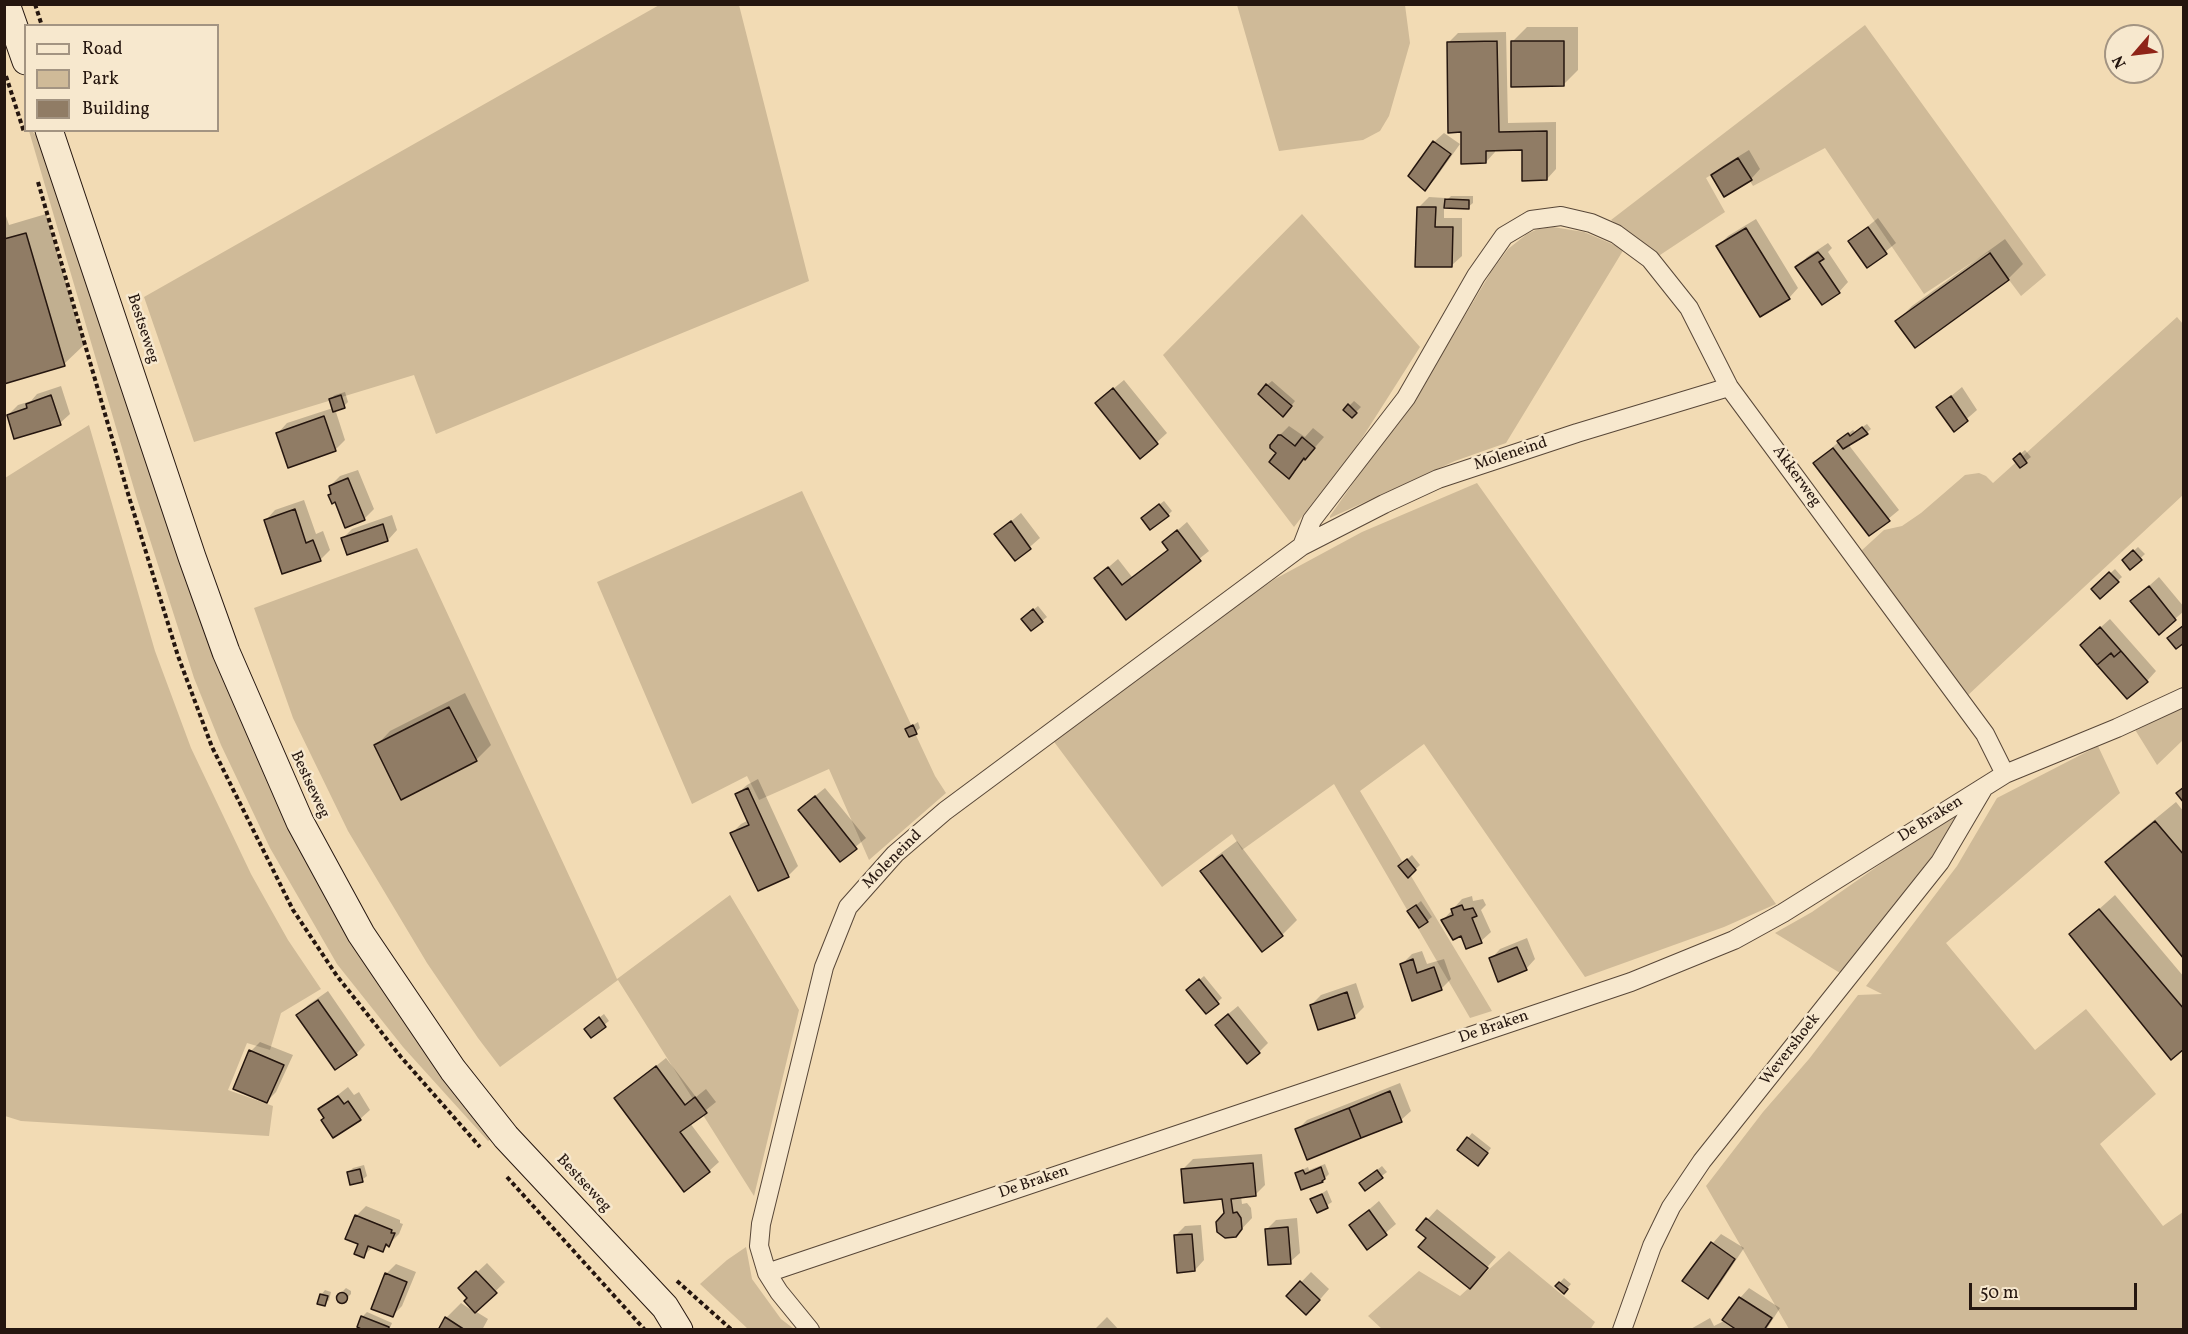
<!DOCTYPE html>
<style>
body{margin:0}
#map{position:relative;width:2188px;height:1334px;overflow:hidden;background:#f2dbb4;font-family:Vollkorn,serif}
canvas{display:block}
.frame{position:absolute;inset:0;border:6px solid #25160f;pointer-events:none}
.legend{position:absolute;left:24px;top:24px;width:195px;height:108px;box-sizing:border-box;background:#f7e8ce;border:2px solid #a39482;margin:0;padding:8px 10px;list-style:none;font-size:18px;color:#25160f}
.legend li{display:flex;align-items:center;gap:12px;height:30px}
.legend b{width:30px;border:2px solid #a39482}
.north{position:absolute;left:2104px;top:24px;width:60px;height:60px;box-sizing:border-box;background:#f7e8ce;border:2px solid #a39482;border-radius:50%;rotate:242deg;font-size:16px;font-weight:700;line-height:24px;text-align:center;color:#25160f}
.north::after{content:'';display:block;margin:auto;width:21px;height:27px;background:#8f2418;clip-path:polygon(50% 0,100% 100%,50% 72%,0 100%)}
.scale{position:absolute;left:1969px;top:1283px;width:168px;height:27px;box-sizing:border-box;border:3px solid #25160f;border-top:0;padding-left:8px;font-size:18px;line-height:21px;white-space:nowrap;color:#25160f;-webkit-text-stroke:4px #f7e8ce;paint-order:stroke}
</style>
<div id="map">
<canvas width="2188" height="1334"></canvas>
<div class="frame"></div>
<ul class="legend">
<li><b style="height:8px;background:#f7e8ce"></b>Road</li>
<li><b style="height:16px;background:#cfba98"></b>Park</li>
<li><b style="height:16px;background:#907c65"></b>Building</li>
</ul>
<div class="north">N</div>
<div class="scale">50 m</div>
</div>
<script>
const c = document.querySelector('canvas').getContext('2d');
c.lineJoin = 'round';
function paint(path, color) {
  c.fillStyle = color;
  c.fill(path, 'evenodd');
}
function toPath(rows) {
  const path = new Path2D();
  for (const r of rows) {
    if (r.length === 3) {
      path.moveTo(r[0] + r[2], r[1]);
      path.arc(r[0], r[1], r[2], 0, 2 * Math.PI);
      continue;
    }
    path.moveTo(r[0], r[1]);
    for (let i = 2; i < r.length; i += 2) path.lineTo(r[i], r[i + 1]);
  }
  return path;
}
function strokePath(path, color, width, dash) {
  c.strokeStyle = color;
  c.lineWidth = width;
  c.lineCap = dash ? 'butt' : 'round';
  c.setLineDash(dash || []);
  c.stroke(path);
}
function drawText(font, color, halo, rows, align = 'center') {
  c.font = font + ' Vollkorn,serif';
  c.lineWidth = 5;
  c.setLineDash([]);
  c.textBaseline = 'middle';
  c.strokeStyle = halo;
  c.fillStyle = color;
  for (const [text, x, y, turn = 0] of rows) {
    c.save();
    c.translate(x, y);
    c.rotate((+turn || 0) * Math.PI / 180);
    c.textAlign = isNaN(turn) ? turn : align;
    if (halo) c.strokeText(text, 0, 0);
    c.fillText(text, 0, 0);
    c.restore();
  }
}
paint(toPath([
 [661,4,739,5,809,281,436,434,414,375,194,442,144,297],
 [1237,5,1405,5,1410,43,1389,116,1380,131,1363,140,1279,151],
 [1865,25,2046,275,2021,296,1988,252,1924,294,1825,148,1753,186,1737,160,1706,178,1725,212,1657,257,1644,244,1611,220],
 [29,131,32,131,46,147,214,654,244,728,281,809,496,1135,488,1141,403,1047,337,964,270,848,221,745,194,678,137,499],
 [1302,214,1420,347,1357,446,1294,527,1163,355],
 [1553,227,1584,232,1624,249,1506,443,1455,461,1330,518,1330,516,1432,371,1491,272,1508,249,1527,234,1538,229],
 [2177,317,2183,324,2183,495,1967,696,1861,551,1884,530,1902,526,1921,513,1965,475,1979,473,1986,476,1993,483],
 [89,425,155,651,191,748,251,874,288,940,321,989,281,1013,270,1050,247,1043,228,1090,273,1106,269,1136,21,1121,5,1116,5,478],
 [1477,483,1776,904,1724,927,1585,977,1424,744,1360,791,1492,1011,1470,1018,1334,784,1242,850,1232,834,1162,887,1052,739,1157,661,1275,579,1362,532],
 [802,491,935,776,946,793,869,860,829,769,759,800,747,776,692,804,597,582],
 [417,548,617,979,730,895,799,1010,754,1196,618,980,500,1067,478,1038,427,963,348,831,293,718,254,608],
 [2183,705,2183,740,2157,765,2134,728],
 [2098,746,2120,793,1946,943,2035,1050,2086,1009,2156,1094,2100,1144,2163,1226,2183,1212,2183,1329,1789,1329,1706,1186,1763,1112,1809,1059,1858,995,1882,994,1866,986,1957,866,1997,798],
 [1957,813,1934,854,1840,973,1775,933,1812,912,1938,824],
 [746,1247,752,1279,781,1319,794,1329,748,1329,700,1284,727,1260],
 [1509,1251,1595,1322,1590,1330,1383,1330,1368,1316,1419,1271,1460,1296]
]), '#cfba98');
paint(toPath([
 [1527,27,1578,27,1578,70,1563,85,1512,42],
 [1506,32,1508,123,1556,122,1556,169,1547,179,1524,149,1495,149,1495,152,1486,162,1462,131,1449,42,1458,33],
 [1444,133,1460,144,1435,179,1425,189,1434,142],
 [1749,150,1760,169,1751,179,1713,175,1723,166],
 [1451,196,1473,196,1473,203,1468,207,1444,206,1444,218,1462,218,1462,256,1452,265,1419,207,1429,197,1445,198,1445,202],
 [4,210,9,225,46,214,84,345,64,364,4,382],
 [1878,218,1896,243,1868,266,1850,241],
 [1756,219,1798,288,1789,298,1718,246,1728,236],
 [2005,239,2023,264,2008,279,1915,346,1897,321,1912,306],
 [1828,243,1832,248,1828,252,1848,282,1839,292,1797,267,1807,257],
 [1124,380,1167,433,1141,457,1107,394],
 [1272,381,1295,401,1288,410,1267,385],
 [61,386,70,414,60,423,8,415,18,405,31,401,37,394],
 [1962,387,1977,410,1954,430,1938,407],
 [345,392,348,402,344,406,335,409,345,440,335,450,278,433,287,423,333,408,330,399,335,395],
 [1354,401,1361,407,1352,416,1345,410],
 [1867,424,1871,429,1856,441,1854,439,1848,444,1899,510,1870,534,1815,463,1844,437,1853,430,1855,432],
 [1289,426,1305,437,1313,428,1324,437,1289,477,1278,453,1279,436],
 [2025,450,2031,457,2020,466,2019,455],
 [358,470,374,509,364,519,333,493,330,486,340,476],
 [304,500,316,534,323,531,330,550,320,560,266,520,275,510],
 [1164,501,1172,511,1168,515,1147,514],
 [1021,513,1040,538,1016,559,996,534],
 [392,515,397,530,388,540,343,538,352,529],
 [1187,522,1209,551,1126,617,1096,578,1118,559,1132,577,1169,549,1164,542],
 [2138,547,2145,554,2130,568,2124,560],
 [2115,569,2122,577,2100,597,2093,589],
 [2159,577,2184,607,2184,611,2159,633,2132,601],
 [1038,606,1047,617,1042,621,1027,615],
 [2110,619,2156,671,2147,681,2091,636],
 [465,693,491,745,476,760,376,746,390,731],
 [918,722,920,728,916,732,907,729],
 [758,779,798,866,788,876,732,833,741,824,749,820,737,794,747,785],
 [825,788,866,838,840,860,810,800],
 [2176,802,2184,812,2184,956,2107,862,2126,843],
 [1237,841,1297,920,1282,935,1202,871,1217,856],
 [1412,855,1420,865,1408,876,1400,866],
 [2115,895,2184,977,2184,1047,2071,934],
 [1472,896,1473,901,1483,899,1486,905,1481,910,1491,932,1481,941,1462,934,1443,920,1462,899],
 [1421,901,1432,917,1427,921,1409,911],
 [1527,938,1535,959,1526,969,1491,959,1500,949],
 [1422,951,1427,964,1444,959,1451,979,1441,989,1402,964,1412,954],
 [1204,976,1222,998,1206,1012,1193,986],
 [1356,983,1364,1007,1354,1017,1311,1005,1321,995],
 [328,991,365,1045,356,1054,298,1015,308,1005],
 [1238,1006,1268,1043,1259,1052,1227,1015],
 [604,1014,609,1021,591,1035,591,1024],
 [260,1042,293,1055,276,1092,267,1101,251,1051],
 [666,1058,696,1097,706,1089,716,1102,690,1123,719,1162,709,1171,616,1098],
 [1400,1083,1411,1111,1401,1120,1297,1130,1307,1120],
 [348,1087,354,1095,359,1092,370,1110,360,1119,326,1117,320,1109],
 [1472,1133,1491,1148,1482,1160,1468,1138],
 [1262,1154,1265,1185,1255,1195,1241,1196,1242,1204,1247,1203,1251,1208,1252,1218,1235,1236,1225,1214,1223,1198,1183,1169,1193,1159],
 [1325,1164,1329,1174,1322,1181,1296,1173,1308,1167,1309,1170],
 [364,1165,367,1176,362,1180,349,1172,353,1168],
 [1382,1166,1387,1172,1365,1189,1366,1179],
 [1327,1190,1332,1202,1318,1211,1312,1200],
 [1379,1201,1396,1224,1368,1248,1351,1225],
 [366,1206,400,1220,400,1223,403,1224,399,1234,383,1250,373,1247,363,1256,356,1216],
 [1437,1209,1496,1257,1470,1287,1428,1238,1418,1230],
 [1297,1218,1300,1253,1290,1262,1266,1230,1276,1220],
 [1201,1225,1204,1260,1195,1270,1175,1236,1185,1226],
 [1721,1234,1744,1248,1718,1287,1708,1297,1684,1280,1696,1262],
 [487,1263,505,1282,475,1311,488,1319,482,1330,439,1330,446,1318,461,1303,473,1311,469,1298,470,1279],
 [396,1264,416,1272,402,1306,392,1316,386,1274],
 [1311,1272,1329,1289,1316,1304,1288,1296],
 [1564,1278,1571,1284,1564,1292,1557,1286],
 [346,1288,351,1291,351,1294,343,1302,340,1302,338,1296],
 [1749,1288,1780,1308,1766,1330,1689,1330,1710,1318,1714,1326,1726,1320,1740,1298],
 [325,1290,331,1292,329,1300,324,1304,321,1295],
 [367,1312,392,1323,389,1330,367,1330,362,1317],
 [1107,1317,1119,1330,1094,1330]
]), '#0003');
const building = toPath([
 [1497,41,1499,132,1547,131,1547,180,1522,181,1522,150,1486,151,1486,163,1461,164,1461,132,1448,133,1447,42,1497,41],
 [1511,41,1564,41,1564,86,1511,87,1511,41],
 [1433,141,1451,154,1425,191,1408,176,1433,141],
 [1738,158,1752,180,1724,197,1711,175,1738,158],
 [1445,199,1469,200,1469,209,1444,208,1445,199],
 [1417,207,1436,207,1435,227,1453,227,1452,267,1415,267,1417,207],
 [1868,227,1887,254,1867,268,1848,241,1868,227],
 [1746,228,1790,299,1760,317,1716,246,1746,228],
 [26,233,65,366,4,384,4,239,26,233],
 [1818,252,1824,259,1819,262,1840,293,1822,305,1795,267,1818,252],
 [1990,253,2009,280,1915,348,1895,321,1990,253],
 [1266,384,1292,406,1283,417,1258,394,1266,384],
 [1113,388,1158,444,1140,459,1095,403,1113,388],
 [51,395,61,425,14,439,7,415,27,408,26,404,51,395],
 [341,395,345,408,333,412,329,399,341,395],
 [1951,396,1968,421,1954,432,1936,407,1951,396],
 [1348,404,1357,413,1352,418,1343,410,1348,404],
 [324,416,336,451,288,468,276,433,324,416],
 [1862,427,1868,434,1843,449,1837,441,1848,433,1850,436,1862,427],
 [1278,435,1281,435,1295,446,1302,437,1315,448,1305,460,1304,458,1289,479,1269,462,1276,453,1270,448,1270,445,1278,435],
 [1833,448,1890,521,1869,536,1813,463,1833,448],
 [2020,453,2027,463,2020,468,2013,459,2020,453],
 [348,478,365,520,345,528,335,502,332,504,328,495,331,494,329,486,348,478],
 [1159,504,1169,516,1150,530,1141,518,1159,504],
 [295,509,306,543,313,540,321,561,282,574,264,520,295,509],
 [1011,521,1031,549,1015,561,994,534,1011,521],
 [383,524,388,541,347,555,341,538,383,524],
 [1177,530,1201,561,1126,620,1094,578,1108,567,1122,585,1168,550,1162,542,1177,530],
 [2133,550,2142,560,2130,570,2122,560,2133,550],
 [2109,572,2119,582,2100,599,2091,589,2109,572],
 [2149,586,2176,620,2159,635,2130,601,2149,586],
 [1033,609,1043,622,1031,631,1021,619,1033,609],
 [2184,625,2184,643,2176,649,2167,638,2184,625],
 [2100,627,2121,651,2114,657,2111,653,2097,665,2080,645,2100,627],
 [2121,651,2148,682,2127,699,2097,665,2111,653,2114,657,2121,651],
 [449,707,477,761,401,800,374,745,449,707],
 [913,725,917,734,909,737,905,729,913,725],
 [2184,787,2184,803,2176,793,2184,787],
 [748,788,789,877,758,891,730,833,749,825,735,794,748,788],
 [815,796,857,849,840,862,798,810,815,796],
 [2155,821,2184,855,2184,959,2105,862,2155,821],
 [1222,855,1283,936,1262,952,1200,871,1222,855],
 [1407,859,1416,870,1408,878,1398,866,1407,859],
 [1416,905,1428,922,1419,928,1407,911,1416,905],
 [1462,905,1464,910,1473,908,1477,916,1472,918,1482,943,1466,949,1461,936,1453,940,1441,920,1453,915,1451,909,1462,905],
 [2099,909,2184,1009,2184,1049,2171,1060,2069,934,2099,909],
 [1517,947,1527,970,1498,982,1489,958,1517,947],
 [1413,959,1417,973,1434,967,1442,990,1412,1001,1400,964,1413,959],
 [1199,979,1219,1004,1206,1014,1186,990,1199,979],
 [1347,992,1355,1018,1318,1030,1310,1005,1347,992],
 [318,1000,357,1055,335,1070,296,1015,318,1000],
 [1228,1014,1260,1053,1247,1064,1215,1025,1228,1014],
 [599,1017,606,1027,591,1038,584,1029,599,1017],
 [249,1050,284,1065,267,1103,233,1089,249,1050],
 [656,1066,685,1105,695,1097,707,1113,680,1132,710,1172,684,1192,614,1098,656,1066],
 [1390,1091,1402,1122,1361,1138,1349,1108,1390,1091],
 [338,1096,344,1104,348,1101,361,1120,333,1138,321,1120,324,1118,318,1109,338,1096],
 [1349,1108,1361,1138,1307,1160,1295,1129,1349,1108],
 [1467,1137,1488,1153,1478,1166,1457,1150,1467,1137],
 [1253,1163,1256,1196,1231,1199,1233,1213,1237,1212,1241,1218,1242,1229,1236,1237,1225,1238,1217,1232,1216,1222,1224,1213,1222,1199,1184,1203,1181,1169,1253,1163],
 [1321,1167,1325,1179,1322,1181,1323,1182,1301,1190,1295,1173,1303,1170,1305,1174,1321,1167],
 [360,1169,363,1182,350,1185,347,1172,360,1169],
 [1377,1170,1383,1178,1365,1191,1359,1183,1377,1170],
 [1322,1194,1328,1208,1317,1213,1310,1199,1322,1194],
 [1369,1210,1387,1235,1367,1250,1349,1225,1369,1210],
 [355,1215,392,1230,391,1233,395,1233,389,1247,386,1244,383,1252,368,1246,364,1258,354,1254,358,1244,345,1239,355,1215],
 [1426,1218,1488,1268,1470,1289,1418,1247,1426,1238,1416,1230,1426,1218],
 [1288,1227,1291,1264,1268,1265,1265,1229,1288,1227],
 [1192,1234,1195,1271,1177,1273,1174,1235,1192,1234],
 [1711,1242,1735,1259,1708,1299,1682,1281,1711,1242],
 [476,1271,497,1293,475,1313,464,1301,467,1298,458,1288,476,1271],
 [385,1273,407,1282,393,1317,371,1309,385,1273],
 [1300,1281,1320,1300,1306,1315,1286,1296,1300,1281],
 [1559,1282,1568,1289,1564,1294,1555,1286,1559,1282],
 [342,1298,5.5],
 [320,1294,328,1296,325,1306,317,1304,320,1294],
 [1739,1297,1772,1318,1764,1330,1737,1330,1722,1320,1739,1297],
 [361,1316,389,1327,388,1330,363,1330,357,1327,361,1316],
 [445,1317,465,1330,438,1330,445,1317]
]);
paint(building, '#907c65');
strokePath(building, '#25160f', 1.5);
const street = toPath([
 [1302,546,1312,520,1406,398,1476,276,1504,236,1531,220,1561,216,1591,223,1616,234,1650,259,1689,308,1729,387,1985,734,2005,774],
 [767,1273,1631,982,1734,940,1783,913,2005,774,2117,728,2184,697],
 [810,1330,779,1292,767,1273,759,1246,761,1224,824,967,848,907,895,854,945,811,1302,546,1384,504,1438,479,1577,433,1729,387],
 [1622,1330,1652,1246,1671,1207,1702,1161,1940,862,1983,789]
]);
const secondary = toPath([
 [6,4,26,61],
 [49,130,192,557,226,652,300,822,361,934,453,1070,506,1137,665,1307,679,1330]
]);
strokePath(street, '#584738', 20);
strokePath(secondary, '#25160f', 29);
strokePath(toPath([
 [35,4,42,26],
 [6,76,24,132],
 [38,182,129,497,178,656,212,747,293,910,337,976,401,1057,480,1147],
 [507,1177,645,1330],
 [677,1281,732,1330]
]), '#25160f', 4, [4.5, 3]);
strokePath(street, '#f7e8ce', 18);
strokePath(secondary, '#f7e8ce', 27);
drawText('16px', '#25160f', '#f7e8ce', [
 ["Bestseweg",142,329,72],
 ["Moleneind",1511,455,-18],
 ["Akkerweg",1796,477,54],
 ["Bestseweg",309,785,65],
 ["De Braken",1931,820,-32],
 ["Moleneind",893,860,-45],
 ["De Braken",1494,1028,-19],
 ["Wevershoek",1791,1050,-52],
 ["De Braken",1034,1183,-19],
 ["Bestseweg",583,1184,47]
]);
</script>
